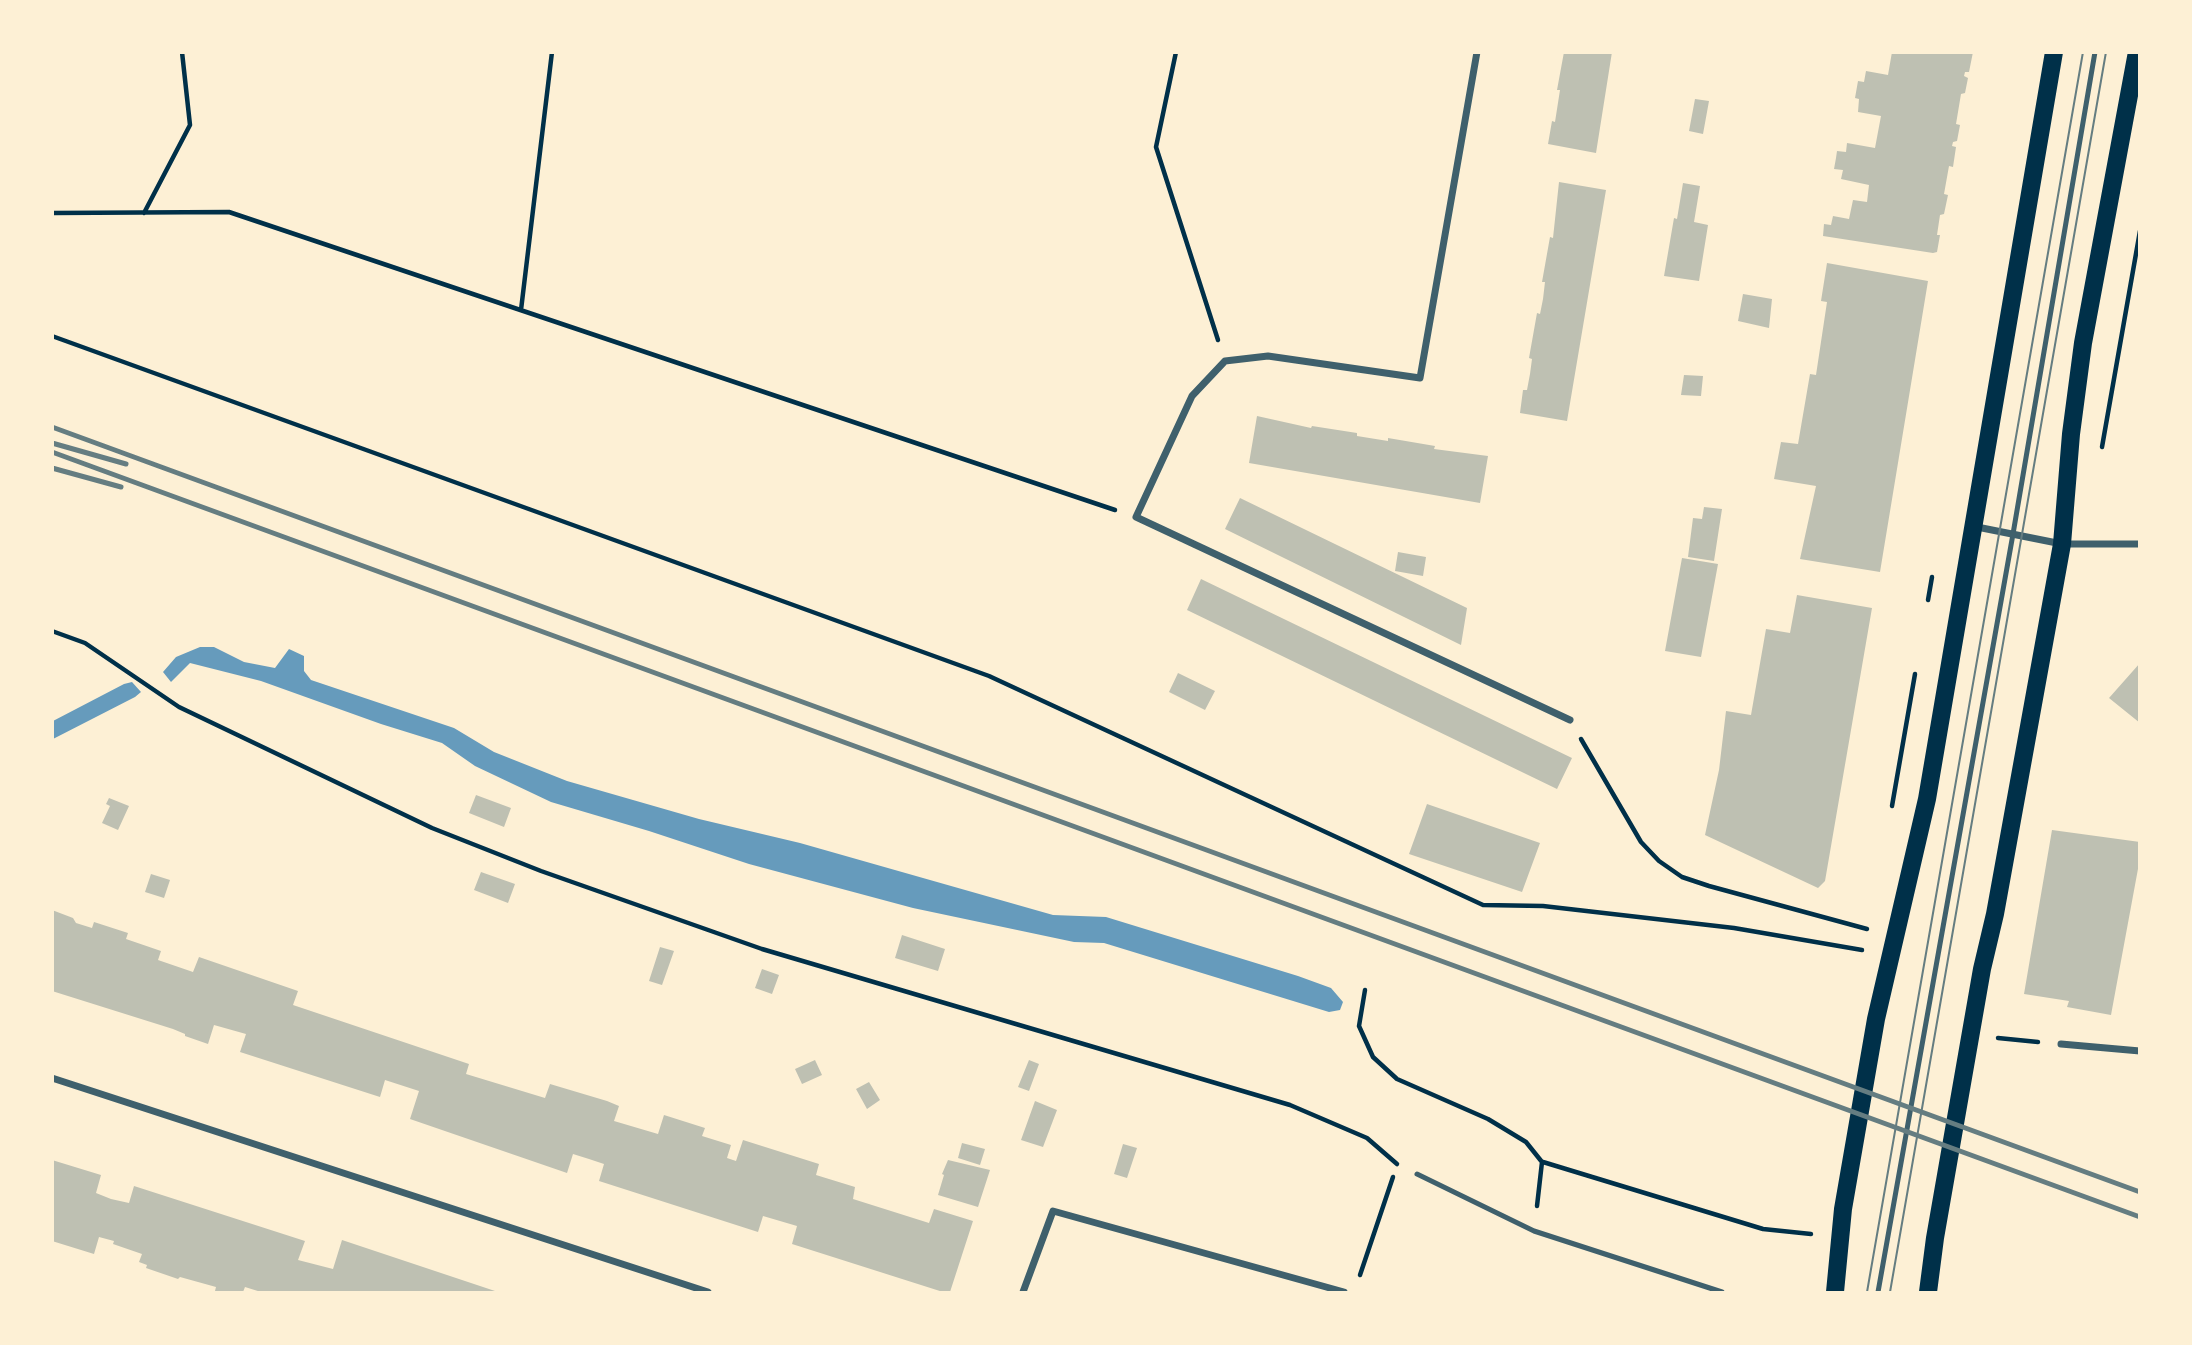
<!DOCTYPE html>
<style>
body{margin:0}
#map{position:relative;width:2192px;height:1345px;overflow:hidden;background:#fdf0d5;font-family:"Asap Condensed",sans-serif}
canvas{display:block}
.frame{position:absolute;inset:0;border:54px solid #fdf0d5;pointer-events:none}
</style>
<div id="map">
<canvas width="2192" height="1345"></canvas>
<div class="frame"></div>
</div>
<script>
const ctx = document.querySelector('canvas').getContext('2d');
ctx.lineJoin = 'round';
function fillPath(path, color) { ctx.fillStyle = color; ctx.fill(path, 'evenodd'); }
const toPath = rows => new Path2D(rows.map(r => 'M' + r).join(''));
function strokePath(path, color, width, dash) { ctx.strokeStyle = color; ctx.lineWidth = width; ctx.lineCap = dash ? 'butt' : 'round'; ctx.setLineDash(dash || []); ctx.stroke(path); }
const water = toPath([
 [200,647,214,647,244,662,275,668,289,649,304,656,304,671,311,680,454,728,494,752,567,781,699,819,800,843,1053,915,1106,917,1298,976,1331,988,1343,1002,1340,1010,1329,1012,1104,943,1074,942,913,908,749,864,649,831,551,802,475,766,442,743,381,724,261,681,190,663,171,682,163,672,176,657],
 [132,682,141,692,135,697,53,739,53,721,124,684]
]);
const building = toPath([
 [1564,52,1612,52,1596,153,1548,144,1552,121,1555,122,1560,90,1557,90],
 [1892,52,1973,52,1969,72,1965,72,1964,76,1968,78,1965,93,1961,94,1956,124,1960,125,1957,141,1953,142,1952,146,1956,147,1953,167,1949,166,1944,194,1948,195,1944,214,1940,215,1937,235,1940,235,1937,252,1933,253,1823,236,1824,224,1831,225,1833,216,1849,219,1853,200,1867,202,1869,185,1841,179,1843,170,1834,169,1836,158,1837,151,1846,152,1847,143,1875,148,1881,116,1858,112,1859,99,1855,98,1858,81,1864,82,1866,71,1888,75],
 [1695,99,1709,101,1703,134,1689,131],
 [1559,182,1606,190,1567,421,1520,413,1523,390,1527,390,1530,374,1532,359,1529,358,1537,313,1540,314,1543,299,1545,282,1542,282,1550,237,1553,238],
 [1683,183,1700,186,1694,222,1708,225,1699,281,1664,276,1674,218,1677,219],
 [1827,263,1928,281,1880,572,1800,559,1816,486,1774,479,1781,442,1798,444,1810,374,1816,375,1827,302,1821,301],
 [1743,294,1772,299,1769,328,1738,321],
 [1684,375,1703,376,1701,396,1681,395],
 [1257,416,1311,428,1312,426,1357,433,1357,436,1388,441,1388,438,1435,446,1434,449,1488,456,1480,503,1249,463],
 [1240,498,1467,608,1461,645,1225,529],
 [1704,507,1722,509,1714,561,1688,557,1693,518,1702,519],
 [1398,552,1426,557,1423,576,1395,571],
 [1682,558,1718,564,1701,657,1665,651],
 [1201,579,1572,758,1557,789,1187,610],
 [1797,595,1872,608,1825,881,1818,888,1705,835,1719,770,1726,711,1751,715,1766,629,1790,633],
 [2140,663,2140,723,2109,698],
 [1178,673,1215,691,1205,710,1169,692],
 [476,795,511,808,504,827,469,813],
 [109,798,129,806,118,830,102,823,110,806,106,804],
 [1427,804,1540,843,1522,892,1409,854],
 [2052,830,2140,842,2140,858,2111,1015,2067,1007,2069,1001,2024,994],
 [481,872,515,884,508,903,474,890],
 [151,874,170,880,164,898,145,892],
 [52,910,73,918,76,923,92,928,94,922,128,933,126,939,161,951,158,960,193,972,199,957,298,991,293,1005,469,1064,466,1074,545,1098,550,1084,607,1101,619,1106,614,1121,658,1134,664,1115,705,1128,702,1136,731,1145,727,1158,736,1161,743,1140,819,1164,816,1175,855,1187,853,1199,929,1223,934,1209,973,1221,950,1292,943,1292,792,1244,797,1226,763,1216,758,1232,599,1181,604,1164,589,1159,573,1154,567,1173,410,1119,419,1091,385,1080,380,1097,240,1052,246,1034,214,1025,208,1044,185,1036,185,1034,173,1029,52,991],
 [902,935,945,949,938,971,895,958],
 [660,947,674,951,662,985,649,981],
 [762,969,779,975,772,994,755,988],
 [815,1060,822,1075,802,1084,795,1069],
 [1029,1060,1039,1064,1029,1091,1018,1087],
 [869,1082,880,1100,867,1109,856,1089],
 [1035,1101,1057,1110,1043,1147,1021,1140],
 [962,1143,985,1149,980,1165,958,1158],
 [1123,1144,1137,1148,1127,1178,1114,1174],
 [52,1160,101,1175,96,1193,111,1199,129,1203,134,1186,305,1241,298,1260,333,1269,342,1240,498,1292,261,1292,245,1287,243,1292,219,1292,215,1291,216,1287,180,1277,178,1279,146,1268,147,1265,139,1262,142,1254,113,1244,114,1241,99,1237,94,1254,52,1241],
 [948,1160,990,1170,978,1207,938,1195,944,1175,942,1174]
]);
const path = toPath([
 [1176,52,1156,147,1218,340],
 [52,213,229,212,1115,510],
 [144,213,190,125,182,52],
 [521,310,552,52],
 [52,336,989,676,1483,905,1543,906,1734,928,1862,950],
 [2102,447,2140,231],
 [1928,600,1932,577],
 [52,631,85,643,179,707,432,828,541,871,762,949,1290,1105,1367,1138,1397,1164],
 [1581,739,1641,842,1659,861,1682,877,1709,886,1867,929],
 [1892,806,1915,674],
 [1365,990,1359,1026,1373,1057,1397,1079,1488,1119,1526,1142,1542,1162,1537,1206],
 [1998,1038,2038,1042],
 [1543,1162,1763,1229,1811,1234],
 [1360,1275,1393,1177]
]);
const service = toPath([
 [1417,1174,1534,1231,1722,1292],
 [1878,1292,2013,534,2095,52]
]);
const minor = toPath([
 [1477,52,1420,378,1268,356,1225,361,1192,396,1136,517,1570,720],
 [1972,526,2062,544,2140,544],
 [2061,1044,2140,1051],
 [52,1078,708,1292],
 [1023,1292,1053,1211,1344,1292]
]);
const primary = toPath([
 [1835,1292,1843,1209,1876,1019,1927,799,2054,52],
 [1928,1292,1935,1238,1982,969,1995,914,2062,544,2071,434,2083,343,2137,52]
]);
const tram = toPath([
 [1867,1292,2083,52],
 [1890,1292,2106,52]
]);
const rail = toPath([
 [52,427,2140,1192],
 [52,443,126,464],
 [52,452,2140,1217],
 [52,468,121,487]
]);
fillPath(water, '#669bbc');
fillPath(building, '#bec0b2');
strokePath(path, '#003049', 4.5);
strokePath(service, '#3f606c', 5);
strokePath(minor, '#3f606c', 7);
strokePath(primary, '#003049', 18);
strokePath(tram, '#657d81', 2);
strokePath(rail, '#657d81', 5);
</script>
